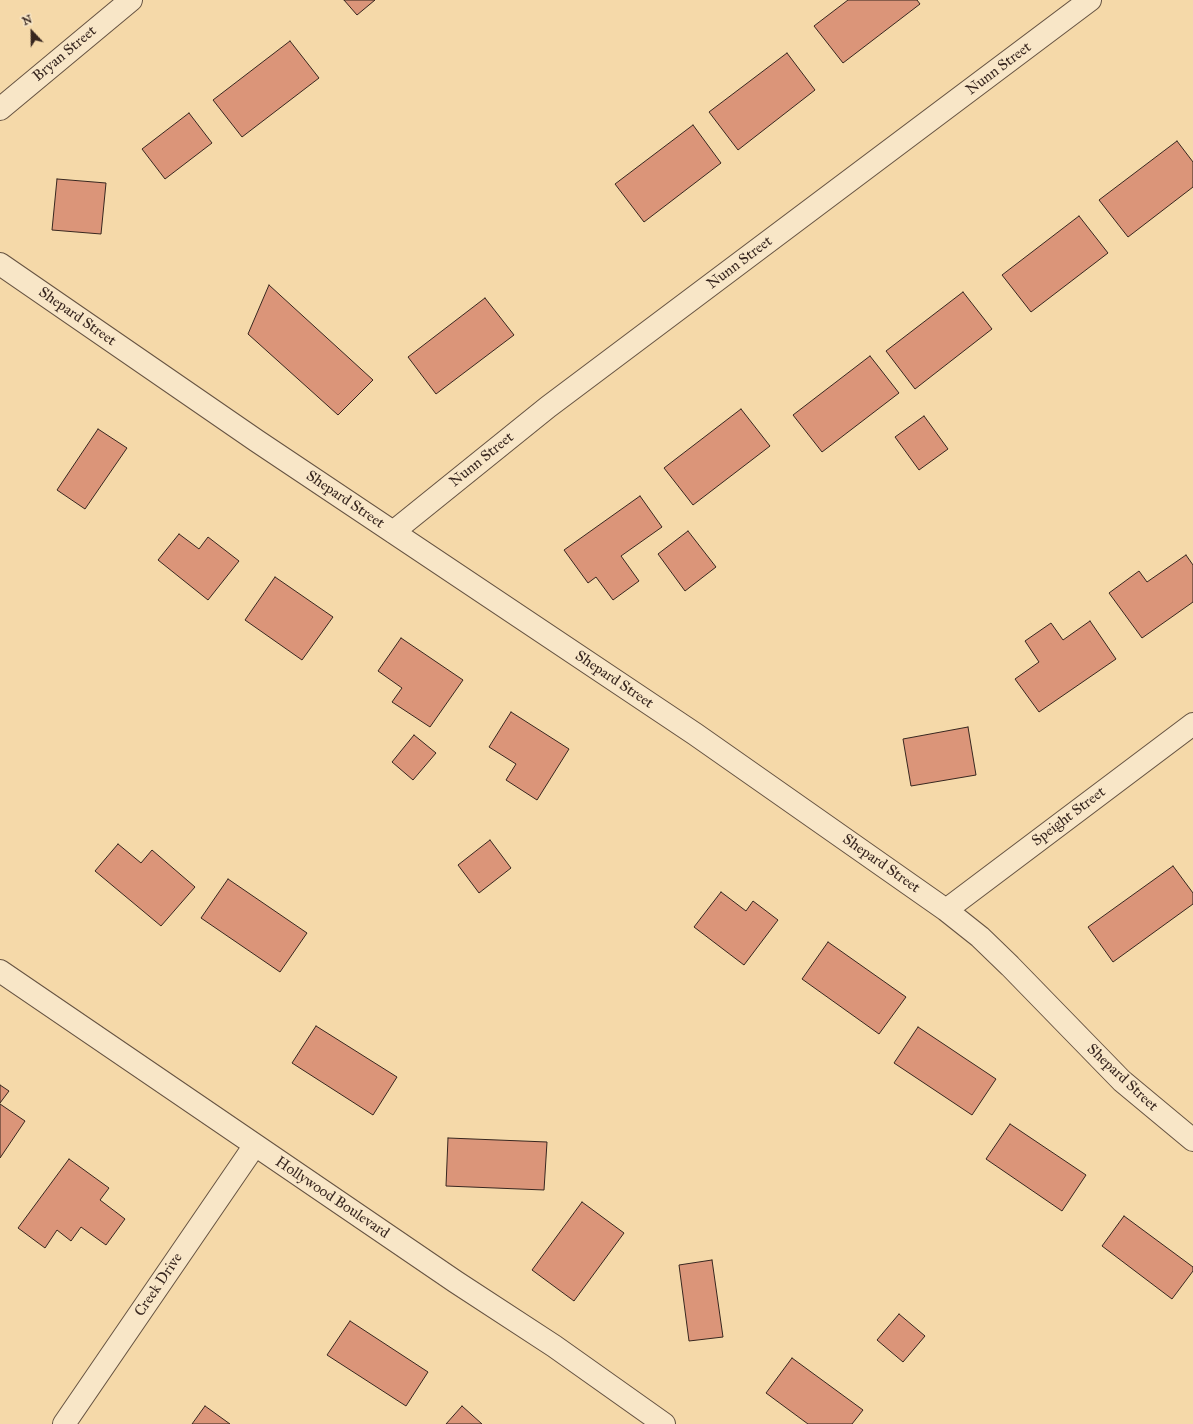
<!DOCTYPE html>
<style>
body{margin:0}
#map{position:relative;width:1193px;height:1424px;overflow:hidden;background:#f5d9a9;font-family:"IM FELL Great Primer",serif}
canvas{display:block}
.north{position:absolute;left:12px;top:12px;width:40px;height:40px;-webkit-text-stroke:3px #f8e6c7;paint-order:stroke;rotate:338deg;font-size:11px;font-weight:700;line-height:16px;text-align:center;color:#37261f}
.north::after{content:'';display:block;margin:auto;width:14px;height:18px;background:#37261f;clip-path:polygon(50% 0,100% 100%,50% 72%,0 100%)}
</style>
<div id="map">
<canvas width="1193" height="1424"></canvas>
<div class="north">N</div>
</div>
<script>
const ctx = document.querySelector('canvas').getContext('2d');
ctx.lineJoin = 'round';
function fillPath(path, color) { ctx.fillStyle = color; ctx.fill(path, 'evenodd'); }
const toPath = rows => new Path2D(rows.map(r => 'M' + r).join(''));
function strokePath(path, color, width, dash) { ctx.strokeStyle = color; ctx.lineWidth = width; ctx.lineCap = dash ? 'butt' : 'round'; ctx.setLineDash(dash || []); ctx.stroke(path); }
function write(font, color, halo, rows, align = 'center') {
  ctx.font = font + ' "IM FELL Great Primer",serif'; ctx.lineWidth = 3; ctx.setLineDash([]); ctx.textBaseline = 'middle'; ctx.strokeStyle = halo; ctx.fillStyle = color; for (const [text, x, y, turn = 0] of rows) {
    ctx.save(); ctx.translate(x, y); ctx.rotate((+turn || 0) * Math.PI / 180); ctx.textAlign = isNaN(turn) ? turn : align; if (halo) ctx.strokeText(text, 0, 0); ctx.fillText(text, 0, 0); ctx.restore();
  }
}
const building = toPath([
 [344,0,375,0,357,15,344,0],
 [848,0,917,0,920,4,843,63,814,26,848,0],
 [290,41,319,78,242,137,213,100,290,41],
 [787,53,815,90,738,150,709,112,787,53],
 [189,113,212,143,165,179,142,149,189,113],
 [693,125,721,163,644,222,615,184,693,125],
 [1177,141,1193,162,1193,187,1128,237,1099,200,1177,141],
 [57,179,106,183,101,234,52,230,57,179],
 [1079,216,1108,253,1031,312,1002,275,1079,216],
 [269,285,373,380,338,415,248,334,269,285],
 [963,292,992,329,915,389,886,351,963,292],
 [485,298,514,335,436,394,408,357,485,298],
 [870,356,899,393,822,452,793,415,870,356],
 [741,409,770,446,693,505,664,468,741,409],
 [924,416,948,449,919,470,895,437,924,416],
 [98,429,127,448,85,509,57,490,98,429],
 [640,496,662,527,621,556,639,581,613,600,596,577,588,583,564,550,640,496],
 [688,531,716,567,685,591,658,554,688,531],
 [179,534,199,549,208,537,239,561,208,600,158,560,179,534],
 [1186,555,1193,565,1193,602,1142,638,1109,593,1139,571,1147,582,1186,555],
 [275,577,333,617,302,660,245,620,275,577],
 [1090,621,1116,659,1039,712,1015,679,1039,662,1025,641,1051,623,1063,640,1090,621],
 [401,638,463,680,430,727,392,702,402,688,378,671,401,638],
 [511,712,569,749,537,800,506,780,516,764,489,747,511,712],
 [968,727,976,775,911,786,903,739,968,727],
 [414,735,436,753,413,780,392,762,414,735],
 [490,840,511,868,479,893,458,865,490,840],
 [118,844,141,863,152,850,195,887,161,926,95,871,118,844],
 [1173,866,1193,893,1193,904,1113,962,1088,927,1173,866],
 [228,879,307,933,280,972,201,918,228,879],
 [721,892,746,911,753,901,778,920,744,965,694,927,721,892],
 [828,942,906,997,879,1034,802,979,828,942],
 [316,1026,397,1077,373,1115,292,1063,316,1026],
 [918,1027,996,1079,972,1115,894,1063,918,1027],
 [0,1085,9,1091,0,1103,0,1085],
 [0,1104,25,1121,0,1158,0,1104],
 [1010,1124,1086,1175,1062,1211,986,1159,1010,1124],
 [448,1138,547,1142,544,1190,446,1186,448,1138],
 [69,1159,109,1188,100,1200,125,1219,106,1245,81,1227,71,1241,57,1230,45,1248,18,1228,69,1159],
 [582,1202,624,1233,574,1301,532,1270,582,1202],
 [1124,1216,1193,1267,1193,1271,1172,1299,1102,1246,1124,1216],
 [712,1260,723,1337,689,1341,679,1265,712,1260],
 [899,1314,925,1336,903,1362,877,1340,899,1314],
 [350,1321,428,1372,406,1406,327,1355,350,1321],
 [792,1358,863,1410,852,1424,808,1424,766,1393,792,1358],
 [205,1406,230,1424,192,1424,205,1406],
 [462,1406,482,1424,446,1424,462,1406]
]);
const minor = toPath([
 [0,109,131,0],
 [0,264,257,441,695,734,946,910,980,937,1010,966,1122,1081,1193,1140],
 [393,532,548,407,1090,0],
 [946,910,1193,724],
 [0,971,456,1282,554,1346,664,1424],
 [64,1424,255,1145]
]);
const streetNames = [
 ["Bryan Street",65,54,-40],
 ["Nunn Street",999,69,-37],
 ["Nunn Street",740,263,-37],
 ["Shepard Street",77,317,35],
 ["Nunn Street",482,460,-39],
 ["Shepard Street",345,500,34],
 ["Shepard Street",614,680,34],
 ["Speight Street",1069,817,-37],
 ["Shepard Street",881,864,35],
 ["Shepard Street",1122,1078,43],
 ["Hollywood Boulevard",332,1198,34],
 ["Creek Drive",159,1285,-56]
];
fillPath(building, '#db9579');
strokePath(building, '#37261f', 1);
strokePath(minor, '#665342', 24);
strokePath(minor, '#f8e6c7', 22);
write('15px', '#37261f', '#f8e6c7', streetNames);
</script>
